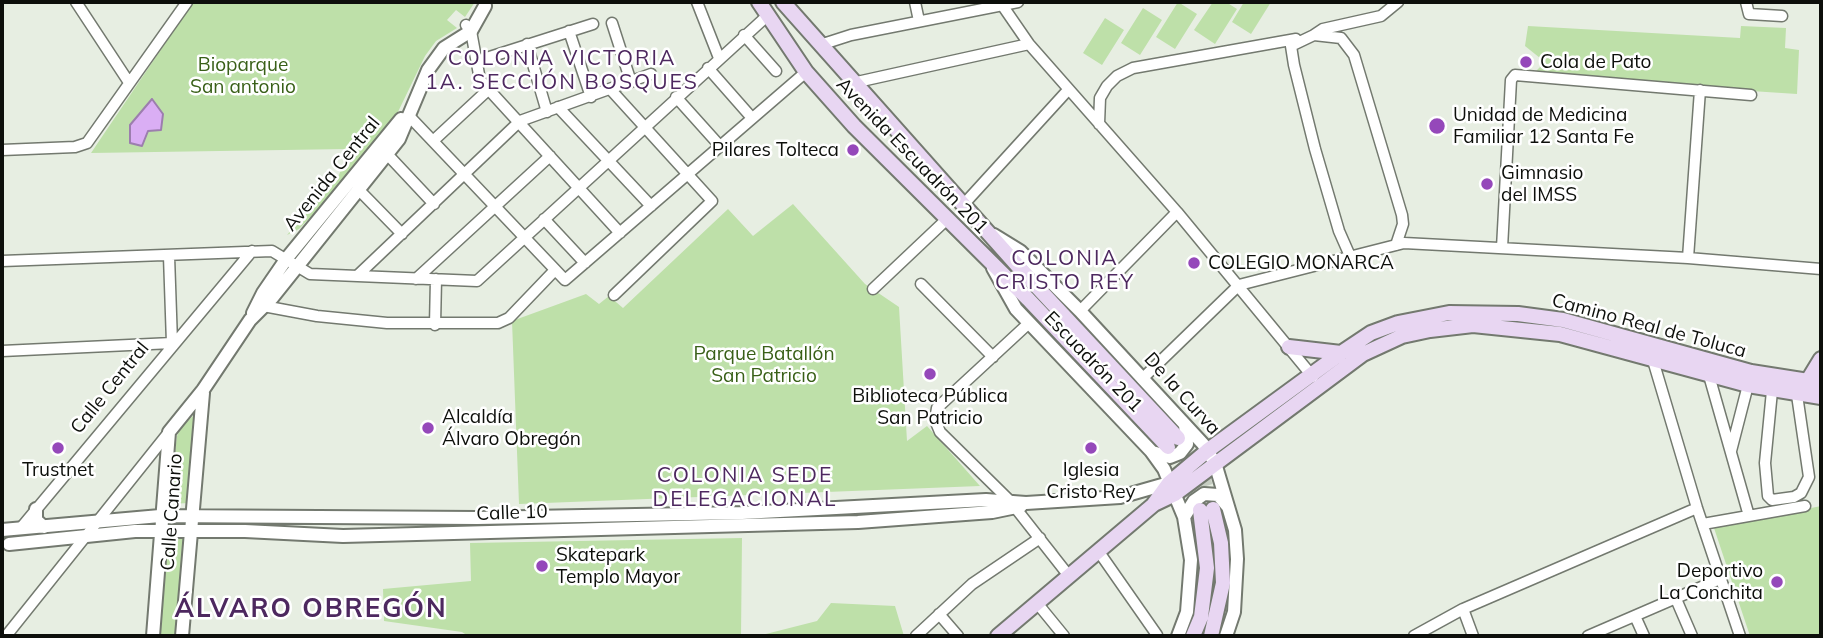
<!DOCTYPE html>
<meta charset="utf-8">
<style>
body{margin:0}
#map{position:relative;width:1823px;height:638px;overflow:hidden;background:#e7eee2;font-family:Mulish,sans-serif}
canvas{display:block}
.frame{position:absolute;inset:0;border:4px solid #0d0f0b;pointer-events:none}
</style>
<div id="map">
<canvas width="1823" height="638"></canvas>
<div class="frame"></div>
</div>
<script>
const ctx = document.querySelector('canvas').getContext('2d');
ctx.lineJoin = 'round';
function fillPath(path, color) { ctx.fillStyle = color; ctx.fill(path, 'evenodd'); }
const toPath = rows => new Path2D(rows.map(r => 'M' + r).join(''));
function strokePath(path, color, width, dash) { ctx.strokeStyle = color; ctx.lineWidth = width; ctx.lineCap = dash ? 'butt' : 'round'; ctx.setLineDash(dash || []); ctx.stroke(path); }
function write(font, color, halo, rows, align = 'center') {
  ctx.font = font + ' Mulish,sans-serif'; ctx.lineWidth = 5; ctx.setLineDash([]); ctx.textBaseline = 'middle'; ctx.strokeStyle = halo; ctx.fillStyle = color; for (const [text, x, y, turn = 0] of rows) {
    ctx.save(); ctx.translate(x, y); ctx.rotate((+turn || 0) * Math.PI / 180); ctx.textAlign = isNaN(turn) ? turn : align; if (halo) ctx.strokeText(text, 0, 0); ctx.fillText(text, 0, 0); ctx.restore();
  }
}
const green = toPath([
 [193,2,475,2,465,17,456,10,447,20,457,28,436,41,425,56,396,116,330,197,299,229,287,235,339,175,348,149,91,153],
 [1178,2,1197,14,1175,49,1156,37],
 [1213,2,1226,2,1237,9,1215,44,1194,30],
 [1244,2,1271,2,1251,34,1232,22],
 [1143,8,1162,20,1140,55,1121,43],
 [1105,18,1124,30,1102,65,1083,53],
 [1528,26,1740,38,1741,26,1786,28,1785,48,1799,50,1797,94,1537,77,1536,71,1545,62,1525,46],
 [793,204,865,284,899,307,907,441,927,426,980,486,519,504,512,321,586,294,599,304,609,296,623,308,728,209,753,236],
 [194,415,190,503,168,504,177,436,181,427],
 [1821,506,1821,636,1750,636,1714,528],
 [188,538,180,636,159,636,166,539],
 [742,538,741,636,468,636,462,632,384,621,383,589,471,581,470,543],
 [831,603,895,606,904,636,758,636,817,621]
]);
const water = toPath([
 [152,99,163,114,161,130,148,131,142,146,130,143,130,125,152,99]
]);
const secondaryTunnel = toPath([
 [1178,438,1202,474,1213,509],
 [1168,447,1194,489,1200,510]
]);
const minor = toPath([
 [76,2,128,81],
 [697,2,719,58],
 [915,2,919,21],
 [1000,2,1029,44,1177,212,1313,377],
 [1746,2,1749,14,1782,16],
 [612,23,631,82],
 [466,25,471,31,480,80,620,233],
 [569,31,591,97],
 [744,35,776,71],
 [1314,35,1323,29,1381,16,1398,2],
 [527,44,547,112],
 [823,44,851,35,1018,2],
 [477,61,593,24],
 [708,68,752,118],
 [857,82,1029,44],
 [611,90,712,201,614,295],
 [676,97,720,146],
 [558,107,651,206],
 [409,116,565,280,806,72],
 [1099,124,1100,98,1107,86,1117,76,1133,68,1296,39],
 [433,141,489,89],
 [2,150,75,147,87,143,187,2],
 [387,154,434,204],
 [358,189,402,234],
 [964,204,1068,90],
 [544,219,585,263],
 [1502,248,1511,80,1515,75,1751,95],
 [169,256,172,343],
 [1350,256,1339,231,1315,149,1294,65,1291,46,1314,35,1341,38,1354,55,1402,215,1403,224,1396,245],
 [1688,258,1700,90],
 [2,261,272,251,310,274,477,281,767,16],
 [357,276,520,121,651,74],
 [416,279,550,156],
 [921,284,993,357],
 [873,289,946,220],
 [258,305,317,316,387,323,498,323,509,318,555,270],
 [1080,311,1177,212],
 [1029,323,937,408,935,420,940,432,1010,501,1069,576],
 [435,325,436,279],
 [2,351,172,343],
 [1652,357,1697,508,1740,636],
 [1708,372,1749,516],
 [1142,379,1239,285,1404,243,1688,258,1821,269],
 [1772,391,1765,463,1768,496,1772,500,1794,497,1801,493,1809,477,1797,395],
 [1731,451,1748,385],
 [1703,524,1805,506],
 [20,529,252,251],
 [1099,552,1157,635],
 [1676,599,1692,636],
 [1037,603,1064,636],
 [1463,609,1473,636],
 [939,614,958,636],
 [1635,616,1644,636],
 [6,636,169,432],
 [916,636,972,584,1040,538],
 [1414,636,1463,609,1697,508],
 [1588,636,1720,579]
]);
const tertiary = toPath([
 [994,235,1020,251,1080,311,1203,444,1215,463,1235,530,1237,559,1234,612,1226,636],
 [993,268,1016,309,1151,451,1164,469,1184,517,1191,560,1187,612,1178,636],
 [253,313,263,293,287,258,401,119],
 [1152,452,1170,457,1180,453,1187,444,1185,425],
 [36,509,36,520,44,527],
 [1184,517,1194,501,1204,494,1218,495,1228,507],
 [2,530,160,516,477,518,742,513,986,500,1026,503,1120,497,1169,483],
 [9,544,135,531,245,531,343,536,858,522,992,512,1021,506],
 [153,636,169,432,203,390,250,320,272,298,399,139,428,70,444,48,471,31,485,6],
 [182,636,203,393]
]);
const secondary = toPath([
 [759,2,806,72,854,126,1028,299,1168,447],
 [783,2,1025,274,1178,438],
 [1289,347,1341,353],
 [1807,382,1821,359],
 [1154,504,1175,494,1363,354,1402,336,1430,330,1473,325,1560,334,1748,385,1821,397],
 [998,636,1153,505,1169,483,1207,451,1341,353,1371,333,1398,323,1449,313,1518,314,1563,320,1751,372,1821,383],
 [1193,636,1201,617,1207,568,1200,510],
 [1211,636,1223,583,1221,543,1213,509]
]);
const markers = [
 [1526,62,7,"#9548ba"],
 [1437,126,9,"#9548ba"],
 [853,150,7,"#9548ba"],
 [1487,184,7,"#9548ba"],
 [1194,263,7,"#9548ba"],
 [930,374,7,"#9548ba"],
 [428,428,7,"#9548ba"],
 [58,448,7,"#9548ba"],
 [1091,448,7,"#9548ba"],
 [542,566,7,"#9548ba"],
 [1777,582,7,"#9548ba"]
];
const poiNames = [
 ["Cola de Pato",1540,62],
 ["Unidad de Medicina",1453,115],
 ["Familiar 12 Santa Fe",1453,137],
 ["Pilares Tolteca",839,150,"right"],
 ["Gimnasio",1501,173],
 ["del IMSS",1501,195],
 ["COLEGIO MONARCA",1208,263],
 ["Biblioteca Pública",930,396,"center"],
 ["San Patricio",930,418,"center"],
 ["Alcaldía",442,417],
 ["Álvaro Obregón",442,439],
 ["Trustnet",58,470,"center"],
 ["Iglesia",1091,470,"center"],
 ["Cristo Rey",1091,492,"center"],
 ["Skatepark",556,555],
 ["Templo Mayor",556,577],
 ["Deportivo",1763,571,"right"],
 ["La Conchita",1763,593,"right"]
];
const parkNames = [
 ["Bioparque",243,65],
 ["San antonio",243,87],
 ["Parque Batallón",764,354],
 ["San Patricio",764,376]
];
const streetNames = [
 ["Avenida Escuadrón 201",912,156,46],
 ["Avenida Central",332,174,-51],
 ["Camino Real de Toluca",1649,326,15],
 ["Escuadrón 201",1093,362,46],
 ["Calle Central",110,388,-51],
 ["De la Curva",1182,394,48],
 ["Calle Canario",172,512,-86],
 ["Calle 10",512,513,-2]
];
const neighbourhoodNames = [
 ["COLONIA VICTORIA",562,59],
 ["1A. SECCIÓN BOSQUES",562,83],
 ["COLONIA",1065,259],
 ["CRISTO REY",1065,283],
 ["COLONIA SEDE",745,476],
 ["DELEGACIONAL",745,500]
];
const districtNames = [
 ["ÁLVARO OBREGÓN",311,609]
];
fillPath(green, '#bee0a9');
fillPath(water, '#daaef4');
strokePath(water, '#9c7eae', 2);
strokePath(secondaryTunnel, '#c6cdc2', 14, [14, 7]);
strokePath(minor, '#73796f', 13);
strokePath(tertiary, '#73796f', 16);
strokePath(secondary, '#73796f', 18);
strokePath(minor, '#fff', 10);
strokePath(tertiary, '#fff', 12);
strokePath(secondary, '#e8d6f2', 14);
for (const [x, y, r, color] of markers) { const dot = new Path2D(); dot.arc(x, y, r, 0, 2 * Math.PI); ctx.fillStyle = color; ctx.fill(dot); strokePath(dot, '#fff', 2.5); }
write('19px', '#0d0f0b', '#fff', poiNames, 'left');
write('19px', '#396018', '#fff', parkNames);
write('19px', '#0d0f0b', '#fff', streetNames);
ctx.letterSpacing = '2px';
write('21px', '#4d285f', '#fff', neighbourhoodNames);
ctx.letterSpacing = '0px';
ctx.letterSpacing = '2px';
write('bold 26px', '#4d285f', '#fff', districtNames);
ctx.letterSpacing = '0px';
</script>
